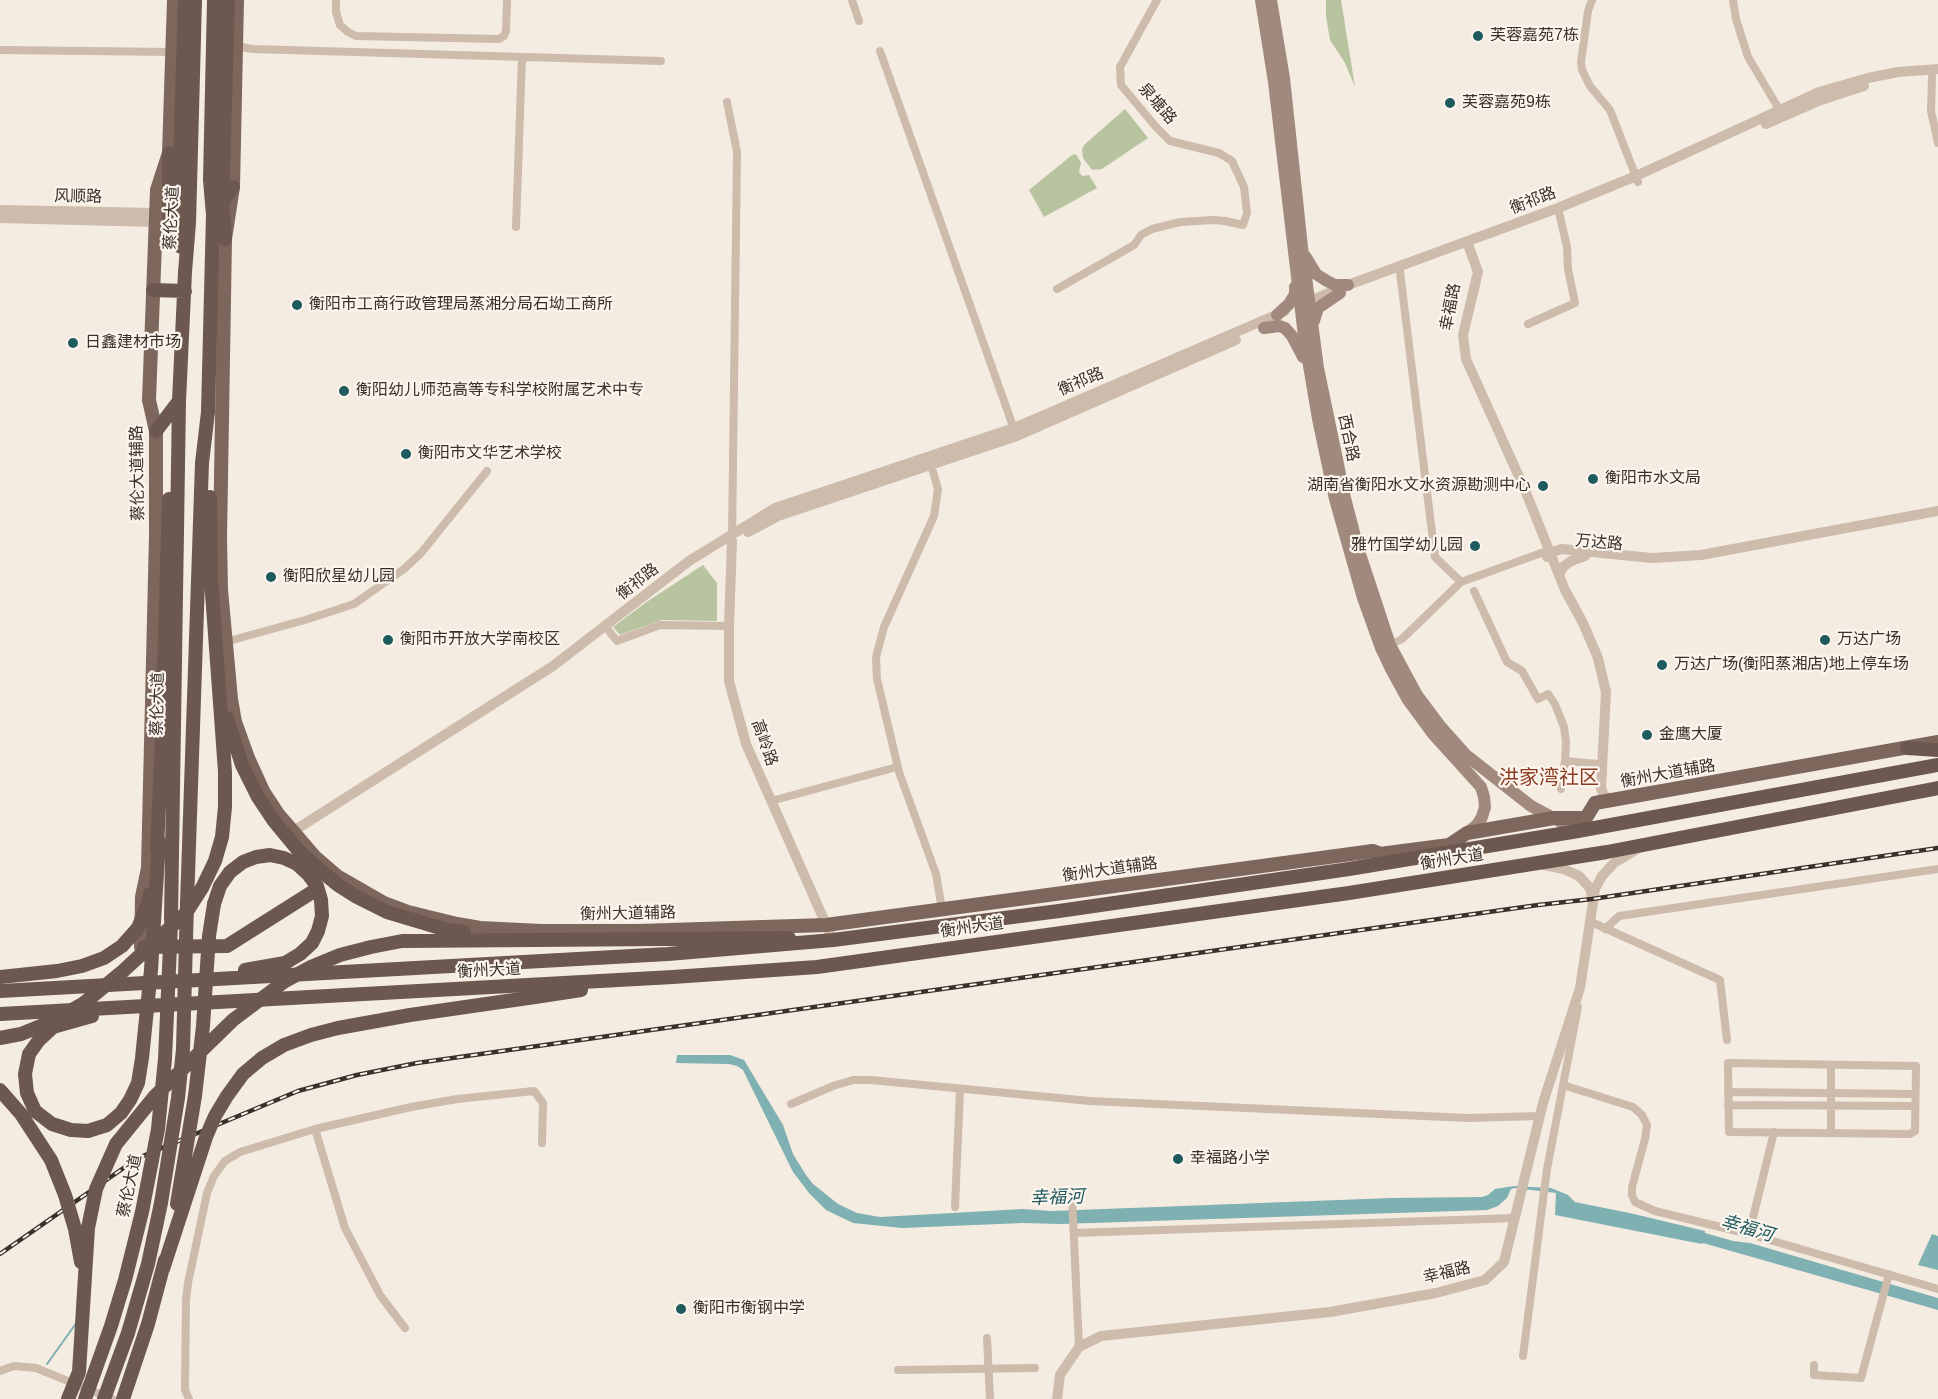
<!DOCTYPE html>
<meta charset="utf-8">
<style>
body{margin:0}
canvas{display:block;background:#f4ebe1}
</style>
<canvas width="1938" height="1399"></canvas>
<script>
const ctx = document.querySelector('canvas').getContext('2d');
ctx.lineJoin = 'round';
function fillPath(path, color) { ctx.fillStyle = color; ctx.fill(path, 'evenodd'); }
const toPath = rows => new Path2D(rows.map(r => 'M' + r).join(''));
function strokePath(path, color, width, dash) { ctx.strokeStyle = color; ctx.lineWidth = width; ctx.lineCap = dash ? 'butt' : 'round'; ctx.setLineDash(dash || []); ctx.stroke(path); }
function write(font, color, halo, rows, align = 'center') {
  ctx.font = font + ' Arial,"Noto Sans SC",sans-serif'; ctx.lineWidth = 4.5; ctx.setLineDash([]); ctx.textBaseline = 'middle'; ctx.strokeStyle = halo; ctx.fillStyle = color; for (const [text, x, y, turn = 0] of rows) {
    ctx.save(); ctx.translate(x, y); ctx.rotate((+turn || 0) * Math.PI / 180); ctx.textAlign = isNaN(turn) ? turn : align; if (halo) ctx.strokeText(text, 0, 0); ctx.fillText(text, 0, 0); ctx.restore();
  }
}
const green = toPath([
 [1326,0,1341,0,1355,87,1345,63,1330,40,1326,16],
 [1125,109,1148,138,1102,169,1092,170,1083,158,1082,150,1084,145],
 [1076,154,1081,163,1079,172,1082,176,1089,175,1097,188,1044,217,1029,190,1072,155],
 [703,565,717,583,717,621,662,620,620,635,613,627,648,601]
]);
const water = toPath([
 [677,1055,730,1055,744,1060,783,1125,793,1154,806,1175,813,1184,838,1204,857,1213,880,1217,1023,1209,1052,1211,1391,1198,1482,1197,1488,1195,1495,1189,1514,1186,1551,1188,1568,1195,1575,1202,1580,1203,1634,1214,1705,1231,1705,1233,1733,1241,1750,1243,1938,1298,1938,1310,1703,1243,1702,1244,1555,1215,1556,1193,1515,1188,1511,1189,1507,1198,1498,1206,1487,1210,1061,1224,1023,1223,902,1228,853,1223,826,1210,809,1193,793,1172,743,1070,737,1066,729,1064,676,1063],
 [1932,1234,1938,1236,1938,1270,1918,1265]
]);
const stream = toPath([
 [47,1364,77,1322]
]);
const minor = toPath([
 [336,0,336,12,340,25,348,32,356,36,499,39,504,36,506,31,507,0],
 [852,0,859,21],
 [1592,0,1588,11,1581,62,1582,70,1590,86,1610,110,1638,182],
 [1733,0,1736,19,1748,57,1779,109],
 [237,46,252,49,661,61],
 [0,50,173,52],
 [880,51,1015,432],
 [1932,77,1931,111,1938,143],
 [727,102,737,152,732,539],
 [516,227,522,57],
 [1400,272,1435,557,1461,582],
 [1057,289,1134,245,1141,235,1152,229,1180,222,1213,220,1225,221,1243,225,1247,213,1244,187,1232,161,1219,153,1170,141,1156,127,1121,85,1120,67,1157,0],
 [1528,324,1575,303,1568,269,1567,247,1558,208],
 [931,465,938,489,934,516,884,627,876,657,877,679,899,772,936,874,942,909],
 [1474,591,1507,662,1522,671,1538,699,1548,694,1555,704,1564,727,1566,742,1565,761,1598,764],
 [605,626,617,641,660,625,729,626],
 [225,642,305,620,354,604,404,569,421,553,487,471],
 [1390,645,1402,639,1461,582,1544,552],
 [1561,789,1565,761],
 [771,801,897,767],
 [1589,921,1720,980,1727,1040],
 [1605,929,1619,916,1938,869],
 [1728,1063,1916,1066,1915,1131,1910,1134,1729,1132,1728,1063],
 [1831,1065,1831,1133],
 [1563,1085,1633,1107,1642,1115,1647,1125,1645,1139,1632,1187,1632,1195,1635,1202,1655,1211,1749,1234,1938,1289],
 [1728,1092,1915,1094],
 [791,1104,833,1086,853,1080,871,1080,1090,1101,1468,1118,1540,1116],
 [1728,1105,1915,1106],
 [315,1129,345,1228,380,1295,405,1328],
 [1072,1197,1079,1347],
 [955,1207,960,1089],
 [1074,1233,1515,1218],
 [1749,1234,1774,1132],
 [987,1338,990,1399],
 [1523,1356,1547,1169,1578,1007],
 [1814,1365,1814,1375,1861,1378,1889,1274],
 [898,1370,1035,1368],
 [0,1371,14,1366,36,1368,112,1399],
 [189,1399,185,1390,186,1300,188,1283,207,1193,214,1176,225,1161,240,1152,315,1129,411,1107,457,1099,534,1091,543,1103,542,1143]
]);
const tertiary = toPath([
 [1766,124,1821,100,1864,86],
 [0,210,156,213],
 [0,218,156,222],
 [1465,242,1469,247,1478,272,1463,335,1466,359,1525,490,1565,590,1583,623,1598,658,1606,692,1601,788,1604,796,1613,800],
 [1302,304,1348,285,1558,208,1636,176,1819,92,1868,78,1898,72,1938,69],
 [748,532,778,516,1017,436,1236,340],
 [732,541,729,626,729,681,746,744,833,940],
 [1547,557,1549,553,1562,549,1652,558,1701,555,1938,511],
 [1559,575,1563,567,1571,561,1585,556],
 [292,832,553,666,689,561,775,508,1014,428,1285,311],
 [1544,865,1564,869,1579,876,1590,888,1592,897],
 [1057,1399,1060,1375,1079,1347,1101,1336,1330,1312,1436,1293,1485,1280,1504,1262,1543,1103,1580,988,1595,889,1602,876,1614,863,1637,849]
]);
const secondary = toPath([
 [1261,0,1274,82,1304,336,1318,419,1335,499,1363,598,1381,648,1391,669,1408,700,1433,734,1481,787,1484,797,1485,807,1482,817,1477,825,1467,833],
 [1271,0,1284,78,1302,247,1318,368,1345,498,1358,548,1390,645,1417,695,1441,727,1466,755,1531,806,1578,831],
 [1305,256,1316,274,1327,281,1335,285,1348,285],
 [1277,315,1289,304,1295,294,1295,287],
 [1314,321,1318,308,1340,293],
 [1264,328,1279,326,1285,328,1292,336,1303,357]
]);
const primary = toPath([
 [237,0,233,187,225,239,220,538,221,590,231,699,235,722,248,758,263,791,278,814,315,857,337,876,384,903,408,912,457,924,480,928,541,931,639,931,826,925,1373,851,1380,854,1449,845,1467,833,1554,818,1586,818,1595,803,1938,742],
 [141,947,142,897,148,868,156,536,156,431,149,400,157,190,169,153,174,0]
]);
const trunk = toPath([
 [169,153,169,224],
 [213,215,222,203,228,0],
 [225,239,222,203,233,187],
 [181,247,178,223,185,0],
 [153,290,185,291],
 [156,431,179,401],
 [210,497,211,580,216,648],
 [162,740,169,499],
 [1907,748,1938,750],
 [187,904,202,463,208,412,213,215,210,180,214,0],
 [214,904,220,886,230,872,243,862,256,857,270,855,284,858,297,864,308,874,317,886,321,900,322,916,318,931,312,943,300,954,285,963,245,970],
 [171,919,179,401,185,272,189,223,195,0],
 [535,940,789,938],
 [144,947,227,946,314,891],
 [0,991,668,954,833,940,1059,911,1349,869,1578,831,1938,765],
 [535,997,581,990],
 [0,1014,673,977,817,967,1349,893,1607,852,1938,788],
 [35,1111,27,1093,25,1074,29,1054,39,1040,53,1027,92,1016]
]);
const rail = toPath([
 [0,1254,138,1158,298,1091,357,1075,417,1063,1538,905,1592,899,1938,848]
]);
const trunkBridge = toPath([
 [227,718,242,765,258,797,274,821,298,850,320,870,338,885,357,897,387,912,447,930,464,932],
 [157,849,162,740],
 [0,977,57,971,82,966,104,958,122,946,138,928,148,903,150,894],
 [0,1038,21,1034,53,1021,84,1003,122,972,186,913,202,888,215,861,222,837,225,807,225,772,216,648],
 [0,1090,21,1114,51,1160,65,1195,75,1229,81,1262],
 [35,1111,52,1124,71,1130,88,1131,107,1125,121,1113,130,1100,138,1083,142,1058,151,970,159,841],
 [177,1204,195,1096,203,1026,209,936,214,904],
 [163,1269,206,1137,215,1116,227,1096,243,1074,262,1058,284,1045,311,1035,338,1028,410,1015,535,997],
 [68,1399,79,1372,88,1228,96,1189,116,1144,155,1096,233,1020,285,981,311,967,340,955,371,947,402,941,535,940],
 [85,1399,111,1326,125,1280,142,1212,158,1129,165,1059,171,924],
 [104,1399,128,1333,148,1264,161,1203,178,1098,183,1049,187,904],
 [123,1399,148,1324,165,1260]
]);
const markers = [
 [1478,36,6,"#1f5a5e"],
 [1450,103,6,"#1f5a5e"],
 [297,305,6,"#1f5a5e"],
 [73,343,6,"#1f5a5e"],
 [344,391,6,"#1f5a5e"],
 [406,454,6,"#1f5a5e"],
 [1593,479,6,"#1f5a5e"],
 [1543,486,6,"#1f5a5e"],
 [1475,546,6,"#1f5a5e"],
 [271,577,6,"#1f5a5e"],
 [388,640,6,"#1f5a5e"],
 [1825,640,6,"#1f5a5e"],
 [1662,665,6,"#1f5a5e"],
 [1647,735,6,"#1f5a5e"],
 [1178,1159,6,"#1f5a5e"],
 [681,1309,6,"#1f5a5e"]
];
const poiNames = [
 ["芙蓉嘉苑7栋",1490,36],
 ["芙蓉嘉苑9栋",1462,103],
 ["衡阳市工商行政管理局蒸湘分局石坳工商所",309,305],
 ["日鑫建材市场",85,343],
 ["衡阳幼儿师范高等专科学校附属艺术中专",356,391],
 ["衡阳市文华艺术学校",418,454],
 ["衡阳市水文局",1605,479],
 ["湖南省衡阳水文水资源勘测中心",1531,486,"right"],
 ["雅竹国学幼儿园",1463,546,"right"],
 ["衡阳欣星幼儿园",283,577],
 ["衡阳市开放大学南校区",400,640],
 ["万达广场",1837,640],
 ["万达广场(衡阳蒸湘店)地上停车场",1674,665],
 ["金鹰大厦",1659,735],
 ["幸福路小学",1190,1159],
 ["衡阳市衡钢中学",693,1309]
];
const streetNames = [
 ["泉塘路",1157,104,49],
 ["风顺路",78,197,1],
 ["衡祁路",1533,201,-21],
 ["蔡伦大道",172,218,-87],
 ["幸福路",1451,307,-79],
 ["衡祁路",1081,382,-23],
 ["西合路",1348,438,78],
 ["蔡伦大道辅路",138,473,-91],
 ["万达路",1599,543,5],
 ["衡祁路",638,582,-38],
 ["蔡伦大道",158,704,-89],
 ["高岭路",764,743,70],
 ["衡州大道辅路",1668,774,-10],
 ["衡州大道",1452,860,-9],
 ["衡州大道辅路",1110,870,-8],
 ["衡州大道辅路",628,914,-1],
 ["衡州大道",972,928,-8],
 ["衡州大道",489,971,-3],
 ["蔡伦大道",130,1186,-78],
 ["幸福路",1447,1273,-13]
];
const waterNames = [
 ["幸福河",1057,1198,-2],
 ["幸福河",1747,1229,16]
];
const quarterNames = [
 ["洪家湾社区",1549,778]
];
fillPath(green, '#b8c4a0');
fillPath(water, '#7fb0b2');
strokePath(stream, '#7fb0b2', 2);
strokePath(minor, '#cdbbac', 8);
strokePath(tertiary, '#cdbbac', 10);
strokePath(secondary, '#a18a7d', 12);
strokePath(primary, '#7d675c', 14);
strokePath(trunk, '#6c584f', 14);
strokePath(rail, '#3b302b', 4.5);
strokePath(rail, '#fbf5ee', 2, [7]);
strokePath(trunkBridge, '#6c584f', 14);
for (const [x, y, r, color] of markers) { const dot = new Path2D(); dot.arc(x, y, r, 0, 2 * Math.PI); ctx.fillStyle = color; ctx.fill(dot); strokePath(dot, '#fbf5ee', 2); }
write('16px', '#3b302b', '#fbf5ee', poiNames, 'left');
write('16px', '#3b302b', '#fbf5ee', streetNames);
write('italic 18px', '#1f5a5e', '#fbf5ee', waterNames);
write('20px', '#8c3b22', '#fbf5ee', quarterNames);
</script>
